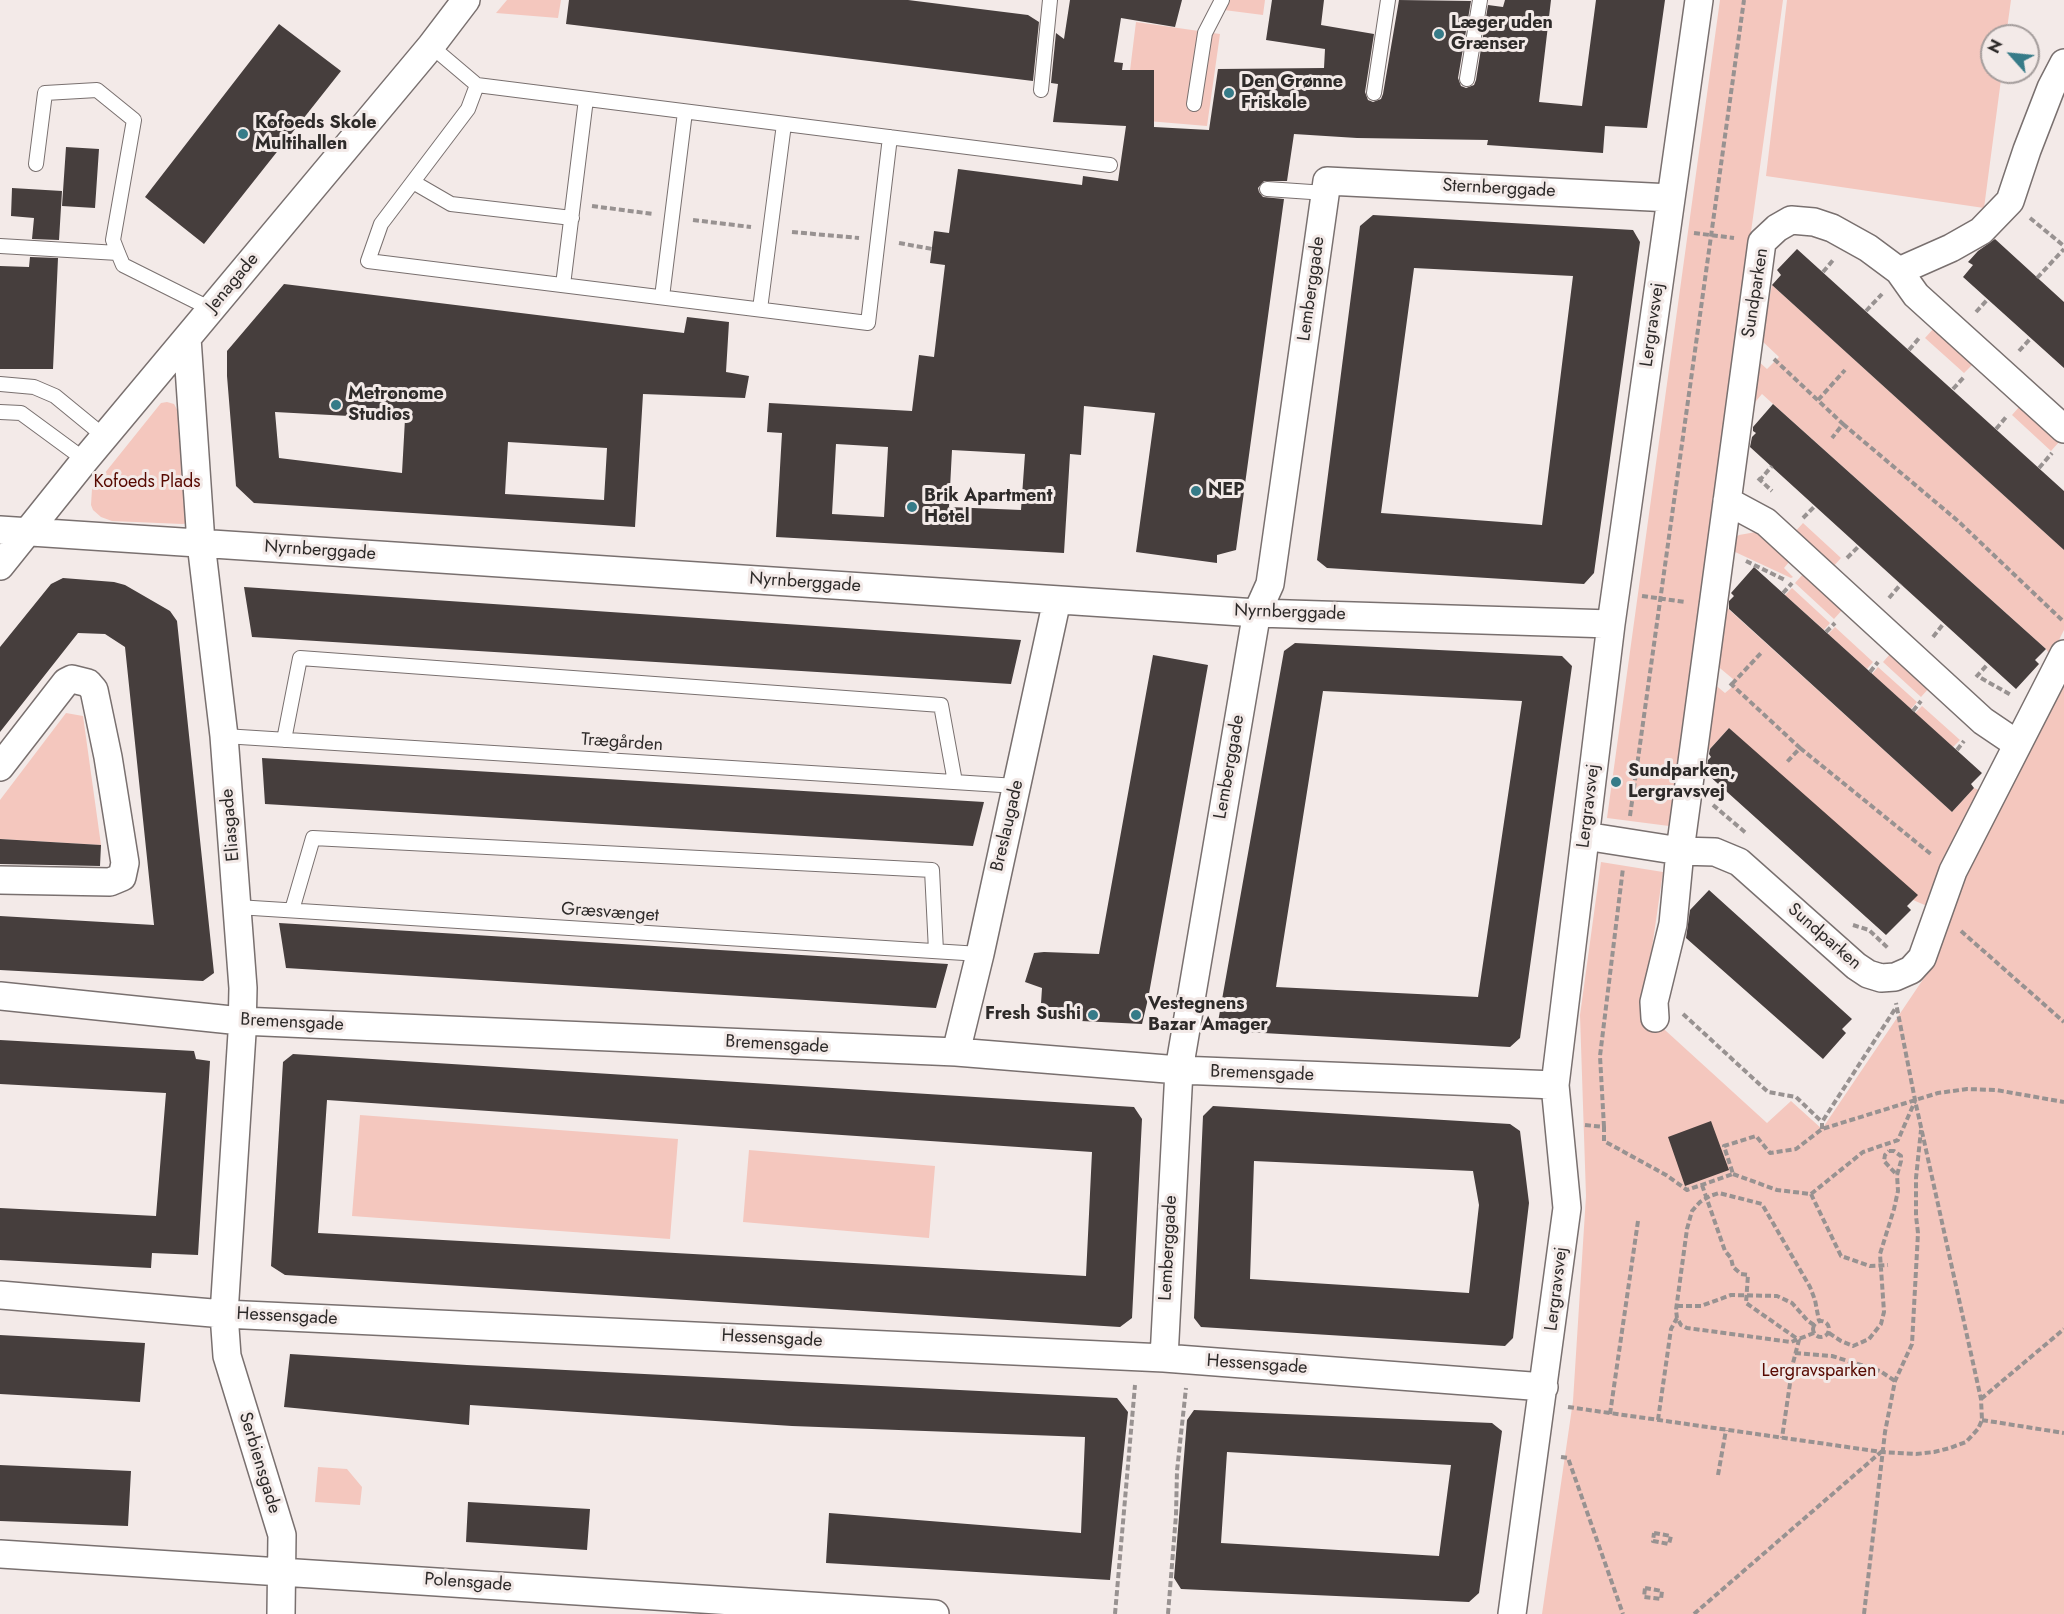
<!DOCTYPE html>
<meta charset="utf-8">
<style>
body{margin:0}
#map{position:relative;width:2064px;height:1614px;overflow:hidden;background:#f3eae8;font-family:Jost,sans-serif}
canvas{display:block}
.north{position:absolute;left:1980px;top:24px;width:60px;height:60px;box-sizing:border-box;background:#f3eae8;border:2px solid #a49d9c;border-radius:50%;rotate:297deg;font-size:16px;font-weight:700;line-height:24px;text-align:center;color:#2d2a29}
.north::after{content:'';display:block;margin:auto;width:21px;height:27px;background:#367b88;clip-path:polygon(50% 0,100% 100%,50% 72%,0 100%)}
</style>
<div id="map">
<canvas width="2064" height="1614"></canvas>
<div class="north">N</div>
</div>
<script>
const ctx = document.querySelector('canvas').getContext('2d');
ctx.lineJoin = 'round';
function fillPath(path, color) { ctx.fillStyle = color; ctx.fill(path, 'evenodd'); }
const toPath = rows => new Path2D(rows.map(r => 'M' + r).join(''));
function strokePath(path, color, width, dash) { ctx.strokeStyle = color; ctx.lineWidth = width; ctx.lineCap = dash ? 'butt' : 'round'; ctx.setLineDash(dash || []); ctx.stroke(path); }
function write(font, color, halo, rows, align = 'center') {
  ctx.font = font + ' Jost,sans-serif'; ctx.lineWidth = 6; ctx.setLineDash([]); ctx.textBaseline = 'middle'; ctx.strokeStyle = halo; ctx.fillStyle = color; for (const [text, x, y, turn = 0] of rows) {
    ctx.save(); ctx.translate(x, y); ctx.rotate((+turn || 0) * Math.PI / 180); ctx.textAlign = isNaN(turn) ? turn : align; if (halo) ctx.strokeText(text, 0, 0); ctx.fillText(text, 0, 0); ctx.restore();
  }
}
const green = toPath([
 [507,0,561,0,558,18,496,13],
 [1226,0,1265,0,1263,15,1224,10],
 [1720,0,1783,0,1669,826,1607,818],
 [1787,0,2011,0,2006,36,1992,36,1992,72,2002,72,1984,208,1766,176],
 [1136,22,1220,34,1207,126,1124,119],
 [1772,285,2064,550,2064,630,2051,656,2046,649,1762,394,1751,407,1757,360,1767,369,1779,357,1761,340],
 [1934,328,1973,364,1964,373,1925,338],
 [167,402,174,404,180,415,190,523,182,524,112,521,101,517,93,510,91,505,92,489,161,403],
 [2020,406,2059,442,2051,451,2012,415],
 [1803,523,1841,558,1832,568,1794,533],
 [1756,532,1789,562,1784,568,1793,577,1791,578,1733,551,1736,544,1735,538,1739,535],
 [1804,573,1843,609,1834,619,1795,583],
 [1792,588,1830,623,1824,630,1785,595],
 [1725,606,1952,812,1974,788,1979,790,1949,849,1927,906,1913,900,1729,728,1707,752,1713,683,1725,693,1731,688,1733,679,1715,664],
 [1835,627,1873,662,1867,669,1828,634],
 [1891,653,1929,688,1921,697,1883,662],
 [1878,667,1917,702,1911,709,1872,674],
 [2064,678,2064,1614,1542,1614,1573,1401,1586,1196,1580,1015,1601,862,1663,872,1643,1010,1767,1123,1791,1101,1822,1129,1928,972,1971,855],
 [1922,706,1960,740,1953,747,1915,713],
 [66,713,83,716,101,845,0,839,0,800],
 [360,1115,678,1139,670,1239,352,1216],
 [749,1150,935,1166,929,1238,743,1222],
 [318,1467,347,1469,362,1487,360,1505,315,1502]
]);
const building = toPath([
 [569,0,908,0,1028,15,1039,22,1033,81,566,24],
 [1070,0,1182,0,1175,27,1121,18,1114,62,1123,63,1122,70,1154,70,1154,127,1209,130,1218,69,1324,68,1325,49,1266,40,1272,0,1324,0,1321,25,1374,34,1365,92,1368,100,1373,102,1381,99,1383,94,1399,0,1471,1,1458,78,1461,86,1466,88,1474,85,1476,80,1488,5,1503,7,1505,0,1551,0,1539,102,1582,106,1596,0,1665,0,1647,128,1605,126,1603,153,1487,145,1488,140,1357,138,1294,134,1287,181,1264,181,1258,188,1259,192,1263,197,1284,199,1236,550,1217,555,1217,563,1136,552,1155,413,1084,406,1081,455,1070,454,1064,553,776,537,782,433,767,432,769,403,912,411,919,355,934,357,945,265,930,263,934,231,949,233,958,169,1082,185,1083,176,1118,181,1126,126,1053,122,1058,84,1051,83,1056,33,1064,39],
 [836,444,888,447,884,517,832,514],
 [952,450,1025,454,1021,510,949,507],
 [279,24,341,71,204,244,145,197],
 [66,147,99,149,95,208,62,206],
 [12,188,62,191,59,240,32,239,34,218,11,216],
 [1373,215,1633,230,1640,242,1594,573,1584,584,1327,568,1317,560,1360,226],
 [1414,268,1573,276,1542,525,1381,513],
 [1995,239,2064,302,2064,368,1963,277,1973,265,1968,262,1978,251],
 [1797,249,2064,491,2064,550,1772,285,1781,275,1777,270],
 [30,257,58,258,53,369,0,369,0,266,29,267],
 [284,284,684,333,687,317,729,322,726,372,749,376,745,398,643,394,635,527,254,503,236,486,227,376,227,351],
 [275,412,405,419,402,473,279,458],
 [508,442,607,448,604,500,505,494],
 [1773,404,2046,649,2035,660,2039,664,2016,689,1750,447,1752,437,1756,433,1753,431,1753,427],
 [1754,567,1982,773,1971,784,1974,788,1952,812,1729,609,1729,601,1734,596,1731,593],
 [63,578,114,582,125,585,170,611,177,621,214,973,203,981,0,970,0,916,154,925,125,647,105,634,78,633,0,732,0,647,51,584],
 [244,587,1021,640,1011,684,252,637],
 [1295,643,1562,656,1572,666,1520,1038,1510,1047,1228,1031,1218,1022,1284,651],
 [1323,691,1522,701,1478,997,1276,987],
 [1153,655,1208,665,1148,999,1142,1024,1040,1019,1042,988,1025,982,1034,953,1044,952,1099,954],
 [1729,728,1918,895,1907,906,1911,910,1886,935,1706,773,1708,760,1711,757,1709,754,1710,749],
 [262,758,984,802,973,846,265,804],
 [0,839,101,845,100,866,0,864],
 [1709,890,1852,1019,1842,1029,1846,1033,1823,1059,1686,938,1690,910],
 [279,923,948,964,936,1008,286,968],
 [0,1040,194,1051,196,1059,210,1061,198,1255,152,1253,151,1268,0,1260,0,1208,156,1216,166,1093,0,1084],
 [293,1054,1134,1107,1142,1119,1132,1318,1120,1327,285,1275,271,1266,283,1062],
 [327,1100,1092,1152,1086,1276,318,1233],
 [1213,1106,1510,1124,1520,1131,1529,1203,1513,1338,1505,1346,1201,1327,1194,1318,1203,1116],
 [1254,1161,1473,1171,1479,1205,1469,1293,1250,1279],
 [1711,1121,1729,1170,1685,1186,1668,1137],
 [0,1335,145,1343,140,1402,0,1394],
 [290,1354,467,1365,1117,1398,1128,1412,1110,1580,826,1563,829,1513,1081,1533,1085,1437,792,1426,470,1405,469,1425,284,1407],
 [1194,1410,1492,1423,1502,1431,1479,1593,1469,1602,1181,1589,1174,1578,1187,1420],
 [1227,1452,1451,1465,1439,1556,1221,1543],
 [0,1465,131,1471,128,1526,0,1521],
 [468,1502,590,1509,587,1550,466,1542]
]);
const path = toPath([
 [592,206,653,214],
 [2030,218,2064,246],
 [693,220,751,227],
 [792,232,859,238],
 [1694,233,1734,238],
 [899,243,932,249],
 [1823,272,1834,259],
 [2037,278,2064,249],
 [1866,311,1882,294],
 [1976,312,1988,299],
 [1909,350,1920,337],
 [2019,351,2031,338],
 [1774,359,1843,424,1832,438],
 [1953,389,1965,376],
 [1818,400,1845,370],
 [1843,424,1958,521,2064,622],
 [1996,429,2007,416],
 [2039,468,2052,453],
 [1758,478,1772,491],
 [1759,481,1772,466],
 [1803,518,1815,506],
 [1847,558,1859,546],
 [1746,561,1785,580],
 [1783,593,1792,583],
 [1642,596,1685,602],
 [1889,598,1901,584],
 [1826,632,1835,623],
 [1933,637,1944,623],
 [1870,672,1878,662],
 [1976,677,1988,664],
 [1981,678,2011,695],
 [1730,683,1800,748,1786,763],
 [1732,684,1761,653],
 [1913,711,1921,701],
 [1800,748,1932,855],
 [1957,750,1964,741],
 [1713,805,1746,833],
 [1630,816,1744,0],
 [1853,925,1869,930,1889,949],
 [1961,931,2064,1022],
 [1683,1014,1768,1092,1796,1097,1822,1122],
 [1585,1125,1604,1127,1604,1141,1666,1175,1687,1190,1733,1174,1724,1146,1756,1136,1770,1153,1796,1149,1822,1129,1938,1093,1967,1089,1996,1090,2064,1102],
 [1604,1127,1600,1056,1623,868],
 [1822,1129,1822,1122,1895,1009],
 [1889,1151,1894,1151,1901,1156,1901,1161,1897,1175,1884,1161,1885,1155,1889,1151],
 [1733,1174,1777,1190,1811,1194,1841,1256,1870,1266,1888,1265],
 [1702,1185,1725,1251,1731,1258,1733,1267,1741,1274,1748,1275,1746,1303,1799,1340,1793,1363,1782,1438],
 [1811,1194,1863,1152,1898,1140,1915,1101],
 [1677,1306,1701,1306,1731,1295,1777,1296,1792,1303,1808,1321,1814,1325],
 '1813 1329a8 8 0 1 1 16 0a8 8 0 1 1-16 0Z',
 [1814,1333,1791,1342,1687,1328,1681,1325,1677,1318,1676,1310,1687,1229,1692,1211,1700,1202,1710,1196,1719,1193,1762,1204,1810,1287,1815,1300,1819,1321],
 [1829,1333,1841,1341,1853,1346,1869,1339,1881,1324,1884,1312,1880,1254,1894,1209,1898,1191,1897,1175],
 [1795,1353,1832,1356,1880,1371,1895,1381],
 [1981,1399,2064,1329],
 [1568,1407,1882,1452,1916,1454,1934,1452,1950,1448,1966,1442,1978,1429,1982,1420,1981,1399,1915,1100,1896,1003],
 [1610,1414,1638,1221],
 [1658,1420,1671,1329,1677,1318],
 [1982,1420,2064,1433],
 [1561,1457,1568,1458,1623,1614],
 [1718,1475,1726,1430],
 [1654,1533,1671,1536,1669,1544,1653,1541,1654,1533],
 [1645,1588,1662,1591,1661,1599,1644,1597,1645,1588],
 [1115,1614,1135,1385],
 [1168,1614,1176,1515,1177,1471,1186,1388],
 [1694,1614,1881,1452],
 [1864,1614,1885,1432,1895,1381,1912,1344,1918,1233,1916,1216,1916,1178,1921,1130]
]);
const lane = toPath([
 [431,46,477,85,1110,165],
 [1467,79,1480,0],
 [477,85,468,109,381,224,368,261,868,323,890,137],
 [1041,90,1050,0],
 [1374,93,1388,0],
 [1194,104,1205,33,1222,0],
 [36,164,45,93,97,90,134,120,113,240,118,253,123,265,211,309],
 [413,182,451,204,572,218],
 [1267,189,1326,193],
 [0,246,118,253],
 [563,285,586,99],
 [662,297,685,112],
 [760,309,784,124],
 [0,384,34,387,55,396,105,437],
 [0,412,21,413,85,460],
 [224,736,1017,786],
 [284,740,300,658,941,705,955,782],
 [237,907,980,954],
 [292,910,313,838,932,870,936,951]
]);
const street = toPath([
 [1899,271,1951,248,1981,231,2010,201,2027,150,2051,88,2064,63],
 [187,338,201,543,224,736,243,988,242,1033,224,1314,227,1356,282,1535,281,1614],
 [1727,501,1766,522,1983,721,2017,744],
 [0,530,1257,613,1611,624],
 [0,566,85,460,431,46,466,0],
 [0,767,66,682,72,679,88,683,94,690,108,757,125,863,122,877,110,882,0,880],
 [1585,836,1680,851,1715,852,1739,862,1856,966,1868,974,1881,978,1895,977,1911,970,1922,958,1953,871,2064,654],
 [0,996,241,1021,956,1052,1179,1070,1555,1085],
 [1655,1018,1654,1002,1673,924,1680,851,1762,242,1777,228,1791,220,1814,222,1832,228,1868,248,1899,271,1916,295,2064,429],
 [956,1052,980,954,1057,600],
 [0,1295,224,1314,1164,1358,1544,1387],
 [1164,1358,1179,1070,1255,623,1257,613,1270,584,1327,181,1671,198],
 [0,1554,935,1614],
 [1512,1614,1567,1208,1555,1085,1611,624,1699,0]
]);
const markers = [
 [1439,34,6,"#367b88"],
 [1229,93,6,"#367b88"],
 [243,134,6,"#367b88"],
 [336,405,6,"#367b88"],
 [1196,491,6,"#367b88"],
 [912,507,6,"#367b88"],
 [1616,782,6,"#367b88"],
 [1093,1015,6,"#367b88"],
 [1136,1015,6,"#367b88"]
];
const poiNames = [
 ["Læger uden",1451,24],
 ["Grænser",1451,45],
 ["Den Grønne",1241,83],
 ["Friskole",1241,104],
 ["Kofoeds Skole",255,124],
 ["Multihallen",255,145],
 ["Metronome",348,395],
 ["Studios",348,416],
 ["NEP",1208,491],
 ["Brik Apartment",924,497],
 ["Hotel",924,518],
 ["Sundparken,",1628,772],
 ["Lergravsvej",1628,793],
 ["Vestegnens",1148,1005],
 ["Bazar Amager",1148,1026],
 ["Fresh Sushi",1081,1015,"right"]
];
const streetNames = [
 ["Sternberggade",1499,189,3],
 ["Jenagade",233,283,-50],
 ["Lemberggade",1312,289,-82],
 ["Sundparken",1756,293,-81],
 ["Lergravsvej",1653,325,-82],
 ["Nyrnberggade",320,551,4],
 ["Nyrnberggade",805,583,4],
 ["Nyrnberggade",1290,613,2],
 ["Trægården",622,743,4],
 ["Lemberggade",1230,767,-80],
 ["Lergravsvej",1589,806,-83],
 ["Eliasgade",231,825,-95],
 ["Breslaugade",1008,826,-77],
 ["Græsvænget",610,913,4],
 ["Sundparken",1824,937,41],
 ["Bremensgade",292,1023,3],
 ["Bremensgade",777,1045,3],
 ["Bremensgade",1262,1074,2],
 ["Lemberggade",1169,1248,-87],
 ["Lergravsvej",1557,1289,-83],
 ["Hessensgade",287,1317,3],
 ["Hessensgade",772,1339,3],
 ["Hessensgade",1257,1365,4],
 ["Serbiensgade",259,1463,73],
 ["Polensgade",468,1583,4]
];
const parkNames = [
 ["Kofoeds Plads",147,483],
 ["Lergravsparken",1819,1372]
];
fillPath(green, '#f4c7be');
fillPath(building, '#463e3d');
strokePath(lane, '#79706f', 16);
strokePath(street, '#79706f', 30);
strokePath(path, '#989291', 4, [6, 3]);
strokePath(lane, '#fff', 14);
strokePath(street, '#fff', 27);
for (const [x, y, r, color] of markers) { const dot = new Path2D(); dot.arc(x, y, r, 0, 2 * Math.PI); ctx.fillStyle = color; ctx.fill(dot); strokePath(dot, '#f3eae8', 2); }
write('bold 18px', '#2d2a29', '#f3eae8', poiNames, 'left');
write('18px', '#2d2a29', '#f3eae8', streetNames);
write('18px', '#570901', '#f3eae8', parkNames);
</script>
